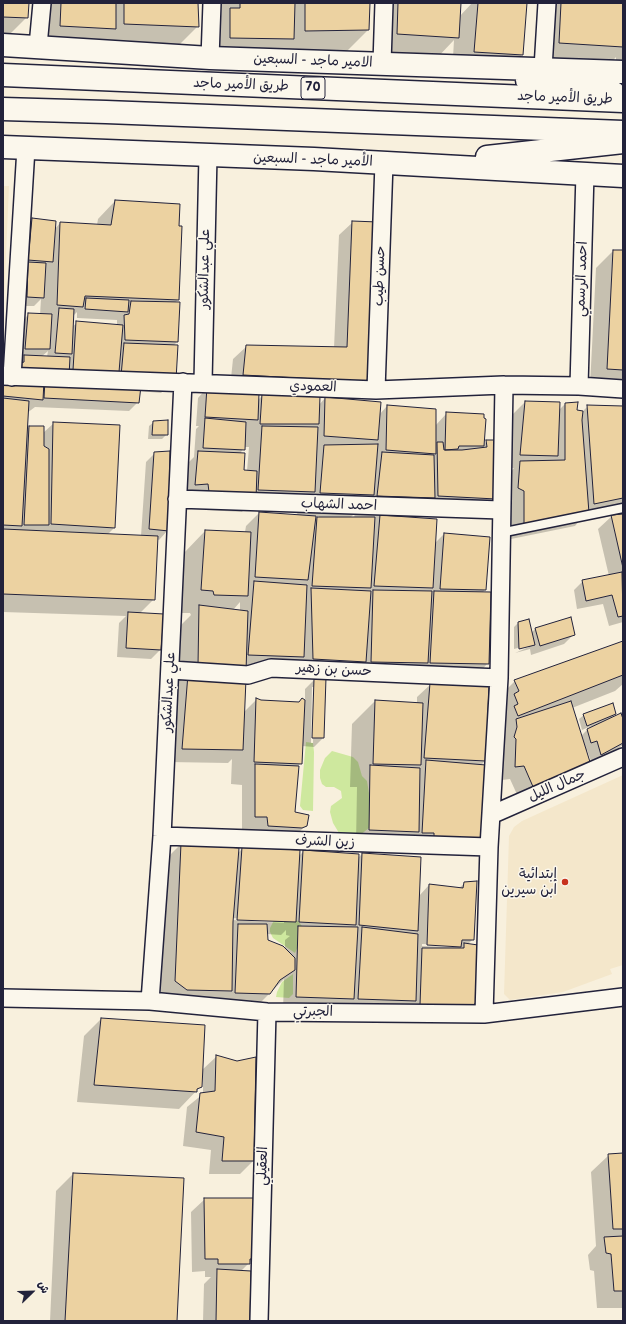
<!DOCTYPE html>
<meta charset="utf-8">
<style>
body{margin:0}
#map{position:relative;width:626px;height:1324px;overflow:hidden;background:#f8f0dd;font-family:"Balsamiq Sans","Playpen Sans Arabic",sans-serif}
canvas{display:block}
.frame{position:absolute;inset:0;border:4px solid #22223b;pointer-events:none}
.north{position:absolute;left:12px;top:1272px;width:40px;height:40px;-webkit-text-stroke:3px #fbf7ec;paint-order:stroke;rotate:67deg;font-size:11px;font-weight:700;line-height:16px;text-align:center;color:#22223b}
.north::after{content:'';display:block;margin:auto;width:14px;height:18px;background:#22223b;clip-path:polygon(50% 0,100% 100%,50% 72%,0 100%)}
</style>
<div id="map">
<canvas width="626" height="1324"></canvas>
<div class="frame"></div>
<div class="north">ش</div>
</div>
<script>
const ctx = document.querySelector('canvas').getContext('2d');
ctx.lineJoin = 'round';
function fillPath(path, color) { ctx.fillStyle = color; ctx.fill(path, 'evenodd'); }
const toPath = rows => new Path2D(rows.map(r => 'M' + r).join(''));
function strokePath(path, color, width, dash) { ctx.strokeStyle = color; ctx.lineWidth = width; ctx.lineCap = dash ? 'butt' : 'round'; ctx.setLineDash(dash || []); ctx.stroke(path); }
function write(font, color, halo, rows, align = 'center') {
  ctx.font = font + ' "Balsamiq Sans","Playpen Sans Arabic",sans-serif'; ctx.lineWidth = 3; ctx.setLineDash([]); ctx.textBaseline = 'middle'; ctx.strokeStyle = halo; ctx.fillStyle = color; for (const [text, x, y, turn = 0] of rows) {
    ctx.save(); ctx.translate(x, y); ctx.rotate((+turn || 0) * Math.PI / 180); ctx.textAlign = isNaN(turn) ? turn : align; if (halo) ctx.strokeText(text, 0, 0); ctx.fillText(text, 0, 0); ctx.restore();
  }
}
const built = toPath([
 [3,186,9,186,3,323],
 [623,775,623,965,610,969,612,974,563,992,510,1000,504,994,509,836,514,827,522,821]
]);
const green = toPath([
 [306,742,313,743,314,752,313,811,303,810,300,806],
 [332,751,353,757,358,762,362,776,367,781,373,817,369,828,360,835,348,837,339,833,333,823,330,812,331,806,342,798,341,791,334,787,326,787,322,784,320,778,320,770,325,758],
 [287,914,298,921,305,930,295,953,273,938,270,932,270,928,276,916],
 [293,974,293,994,289,998,276,997,277,992,282,982]
]);
const shadow = toPath([
 [3,3,28,3,27,17,4,40],
 [40,3,197,3,198,26,175,49,38,48],
 [217,3,369,3,368,30,345,53,207,61],
 [377,3,460,3,459,17,472,3,526,3,522,55,499,78,452,75,454,40,435,60,374,57],
 [552,3,623,3,623,72,616,72,616,57,604,70,536,66],
 [115,201,178,300,174,303,177,342,173,346,175,379,161,393,139,391,138,402,129,411,35,407,27,413,26,430,29,427,43,433,54,423,114,528,107,535,141,536,146,462,155,453,168,530,159,540,157,539,154,599,139,614,160,650,151,659,117,657,119,623,126,616,3,612,3,380,23,358,17,358,20,323,29,314,40,315,41,299,34,306,18,306,24,228,33,219,55,229,60,223,97,225,98,219],
 [77,312,77,318,117,320,117,324,115,326,77,323,72,327,73,316],
 [48,351,47,357,41,357],
 [353,222,371,381,230,388,233,359,247,346,334,348,339,235],
 [613,251,623,251,623,388,590,386,596,268],
 [207,388,258,400,263,395,319,405,325,398,379,415,387,406,435,426,447,413,483,445,487,441,495,498,481,512,425,507,413,518,434,544,444,534,485,590,482,593,488,663,475,677,300,672,300,660,290,670,245,668,243,713,257,699,261,701,298,703,305,701,305,689,314,680,325,679,323,738,314,747,302,746,301,763,297,767,294,813,306,825,292,839,255,839,254,830,242,830,242,785,231,784,232,759,228,763,169,762,177,629,191,615,190,613,179,613,183,554,205,531,245,532,246,526,259,513,297,516,298,505,250,503,242,512,206,510,206,505,182,498,186,465,194,457,196,429,199,426,196,426,198,398],
 [244,447,249,447,247,471,243,470,240,454],
 [355,513,354,518,350,518],
 [315,516,319,516,314,521],
 [240,602,240,611,233,610],
 [312,687,314,687,313,743,311,743],
 [525,402,558,411,565,404,576,411,582,412,588,406,623,407,623,512,581,519,575,526,511,539,511,504,505,502,507,476,514,468,507,468,512,415],
 [154,422,167,434,162,439,148,439,149,426],
 [623,515,623,622,609,626,603,604,577,609,574,590,583,581,609,576,598,529,612,516],
 [519,622,531,633,536,628,573,635,564,644,531,655,530,649,515,653,529,647,529,645,514,649,514,627],
 [623,642,623,684,615,691,572,708,581,736,591,726,582,730,579,719,584,715,615,714,609,720,623,723,623,745,592,764,587,750,585,750,589,762,576,776,520,801,510,779,502,780,503,752,501,750,504,741,504,735,492,704,515,681],
 [431,684,485,761,480,766,483,839,356,843,357,787,350,787,352,724,375,701,417,703,417,697],
 [181,844,238,853,243,848,299,856,303,852,358,858,362,854,419,896,429,885,459,888,465,883,473,939,468,944,476,1000,407,1018,283,1010,284,979,256,1007,222,1006,223,998,214,1007,158,999,164,861],
 [232,918,284,921,284,923,232,920],
 [286,930,286,935,290,936,285,940,285,949,267,940,267,934,281,935],
 [422,944,452,945,452,947,422,946],
 [101,1019,201,1071,217,1056,253,1161,240,1174,209,1174,211,1150,183,1146,187,1107,203,1094,203,1075,201,1075,201,1086,179,1109,77,1102,84,1036],
 [623,1154,623,1308,597,1308,594,1271,590,1270,588,1255,596,1246,591,1172,609,1155],
 [73,1174,176,1321,50,1321,56,1191],
 [205,1199,254,1258,241,1271,249,1321,203,1321,204,1284,211,1277,205,1277,205,1271,192,1272,191,1212]
]);
const building = toPath([
 [3,3,29,3,28,18,3,17,3,3],
 [61,3,116,3,116,29,60,26,61,3],
 [124,3,198,3,199,27,124,24,124,3],
 [240,3,295,3,294,39,230,38,230,8,240,8,240,3],
 [305,3,370,3,369,30,305,31,305,3],
 [398,3,461,3,459,38,397,34,398,3],
 [478,3,527,3,523,55,474,52,478,3],
 [561,3,623,3,623,47,559,43,561,3],
 [115,200,180,204,179,226,182,226,179,300,85,296,83,307,57,305,60,222,111,225,115,200],
 [32,218,56,221,53,262,28,260,32,218],
 [352,221,378,222,372,382,243,375,246,345,347,347,352,221],
 [613,250,623,250,623,370,607,369,613,250],
 [28,262,46,263,44,298,27,297,28,262],
 [86,298,129,300,128,312,85,309,86,298],
 [131,301,180,302,178,342,125,340,124,315,129,314,131,301],
 [59,308,74,309,72,354,55,353,59,308],
 [28,313,52,314,50,349,25,349,28,313],
 [76,321,123,325,119,372,73,370,76,321],
 [124,343,178,345,176,380,121,376,124,343],
 [24,355,70,357,69,376,22,374,21,363,24,362,24,355],
 [3,379,44,381,43,400,3,396,3,379],
 [45,380,141,386,139,403,44,398,45,380],
 [207,387,259,393,258,420,205,417,207,387],
 [262,394,320,396,319,424,260,424,262,394],
 [325,397,381,402,378,440,324,436,325,397],
 [3,398,29,401,22,526,3,525,3,398],
 [525,401,560,402,558,456,520,455,525,401],
 [578,402,577,410,583,411,582,420,589,513,524,526,524,491,518,488,520,461,565,460,565,403,578,402],
 [387,405,436,409,436,454,386,450,387,405],
 [587,405,623,406,623,498,594,504,587,405],
 [446,412,484,414,484,418,486,419,484,446,459,446,458,449,445,450,446,412],
 [205,418,246,422,245,450,203,448,205,418],
 [168,420,168,435,152,435,153,421,168,420],
 [53,422,120,425,115,528,51,524,53,422],
 [29,426,44,426,44,446,49,449,49,525,24,525,29,426],
 [262,426,318,427,315,492,258,490,262,426],
 [486,440,498,440,496,499,438,496,437,442,443,442,444,450,462,450,487,447,486,440],
 [378,444,374,495,320,493,324,445,378,444],
 [170,451,169,531,149,529,154,452,170,451],
 [198,451,245,453,244,470,257,471,256,499,209,492,208,484,195,485,198,451],
 [382,452,434,455,435,498,377,496,382,452],
 [259,512,316,516,308,580,255,577,259,512],
 [623,514,623,568,611,515,623,514],
 [380,515,437,519,433,588,374,586,380,515],
 [317,517,375,517,371,588,312,586,317,517],
 [3,529,158,536,155,600,3,594,3,529],
 [205,530,251,532,248,596,214,595,213,591,201,590,205,530],
 [444,533,490,537,486,590,440,589,444,533],
 [622,572,623,616,618,617,612,595,586,601,582,580,622,572],
 [254,581,307,585,304,657,248,655,254,581],
 [311,588,371,591,366,662,313,659,311,588],
 [373,590,432,591,428,663,371,662,373,590],
 [434,591,491,592,489,664,430,663,434,591],
 [199,605,248,611,246,671,198,665,199,605],
 [128,612,164,614,161,650,126,648,128,612],
 [571,617,575,635,540,646,535,628,571,617],
 [529,619,535,645,519,649,518,622,529,619],
 [623,641,623,675,518,716,514,706,518,704,514,694,519,691,514,680,623,641],
 [188,674,246,679,243,750,182,749,188,674],
 [326,678,324,738,312,738,314,679,326,678],
 [430,683,489,686,486,761,424,758,430,683],
 [256,698,261,700,299,702,302,698,305,700,302,764,254,762,256,698],
 [375,700,423,703,421,765,373,764,375,700],
 [571,701,590,762,534,789,524,766,515,767,516,739,514,737,517,727,516,719,571,701],
 [613,703,616,714,587,726,583,714,613,703],
 [621,713,623,719,623,743,601,755,597,741,591,743,587,729,621,713],
 [426,760,486,765,484,840,434,838,434,833,422,833,426,760],
 [255,764,299,766,295,812,309,815,307,826,302,828,268,826,267,817,255,817,255,764],
 [370,765,420,768,419,832,369,830,370,765],
 [181,843,239,848,233,922,232,991,187,990,175,981,181,843],
 [242,847,300,850,296,922,237,920,242,847],
 [303,850,359,854,356,925,299,922,303,850],
 [362,853,421,857,418,931,359,925,362,853],
 [477,881,474,940,462,940,461,947,427,945,429,884,463,888,464,882,477,881],
 [238,924,267,924,268,940,283,946,295,958,295,970,280,980,270,994,235,993,238,924],
 [298,926,358,927,354,999,296,997,298,926],
 [362,927,418,934,416,1001,358,999,362,927],
 [464,943,478,945,477,1000,475,1004,472,1006,420,1005,422,948,464,948,464,943],
 [101,1018,205,1025,202,1087,197,1089,197,1092,94,1085,101,1018],
 [216,1055,237,1061,256,1057,254,1161,222,1161,224,1137,196,1132,200,1093,215,1091,216,1055],
 [623,1153,623,1229,613,1229,608,1154,623,1153],
 [73,1173,184,1178,177,1321,65,1321,73,1173],
 [204,1198,254,1198,255,1259,250,1259,250,1264,218,1264,218,1259,205,1259,204,1198],
 [623,1236,623,1291,614,1291,611,1254,606,1253,604,1237,623,1236],
 [217,1269,251,1271,250,1321,216,1321,217,1269]
]);
const service = toPath([
 [500,533,623,508]
]);
const minor = toPath([
 [38,46,42,3],
 [210,58,212,3],
 [382,63,384,3],
 [543,68,547,3],
 [3,376,376,390,504,385,579,386,623,389],
 [12,377,26,148],
 [203,382,208,155],
 [579,386,585,173],
 [376,390,384,163],
 [177,499,501,510],
 [171,670,248,675,271,668,499,678],
 [491,815,623,757],
 [162,836,489,847],
 [3,998,150,1001,267,1012,484,1014,623,997],
 [150,1001,162,836,183,382],
 [484,1014,489,847,499,678,504,385],
 [259,1321,267,1012]
]);
const primary = toPath([
 [3,45,210,58,623,72],
 [527,80,614,93],
 [3,147,314,159,623,176],
 [487,157,623,142]
]);
const trunk = toPath([
 [3,75,623,101],
 [3,109,106,112,623,132]
]);
const markers = [
 [565,882,4,"#c8321e"]
];
const shields = [
 [313,88,24]
];
const shieldNames = [
 ["70",313,88]
];
const streetNames = [
 ["الامير ماجد - السبعين",313,61,2],
 ["طريق الأمير ماجد",241,85,2],
 ["طريق الأمير ماجد",565,98,2],
 ["الأمير ماجد - السبعين",313,160,2],
 ["علي عبدالشكور",205,269,-89],
 ["حسن طيب",380,276,-88],
 ["احمد الرسمي",582,279,-88],
 ["العمودي",313,387,2],
 ["احمد الشهاب",339,505,2],
 ["حسن بن زهير",334,670,3],
 ["علي عبدالشكور",169,692,-87],
 ["جمال الليل",557,786,-24],
 ["زين الشرف",325,842,2],
 ["الجبرتي",313,1012,1],
 ["العقيلي",263,1166,-88]
];
const poiNames = [
 ["إبتدائية",557,874],
 ["ابن سيرين",557,890]
];
fillPath(built, '#f4e7cb');
fillPath(green, '#cee89e');
fillPath(shadow, '#0003');
fillPath(building, '#ecd2a1');
strokePath(building, '#22223b', 1);
strokePath(service, '#22223b', 11);
strokePath(minor, '#22223b', 20);
strokePath(primary, '#22223b', 25);
strokePath(trunk, '#22223b', 25);
strokePath(service, '#fbf7ec', 8);
strokePath(minor, '#fbf7ec', 17);
strokePath(primary, '#fbf7ec', 22);
strokePath(trunk, '#fbf7ec', 22);
for (const [x, y, r, color] of markers) { const dot = new Path2D(); dot.arc(x, y, r, 0, 2 * Math.PI); ctx.fillStyle = color; ctx.fill(dot); strokePath(dot, '#fbf7ec', 1.5); }
for (const [x, y, w] of shields) { const box = new Path2D(); box.roundRect(x - w / 2, y - 11, w, 22, 3); ctx.fillStyle = '#fbf7ec'; ctx.fill(box); strokePath(box, '#22223b', 1); }
write('bold 13px', '#22223b', null, shieldNames);
write('14px', '#22223b', '#fbf7ec', streetNames);
write('14px', '#22223b', '#fbf7ec', poiNames, 'right');
</script>
